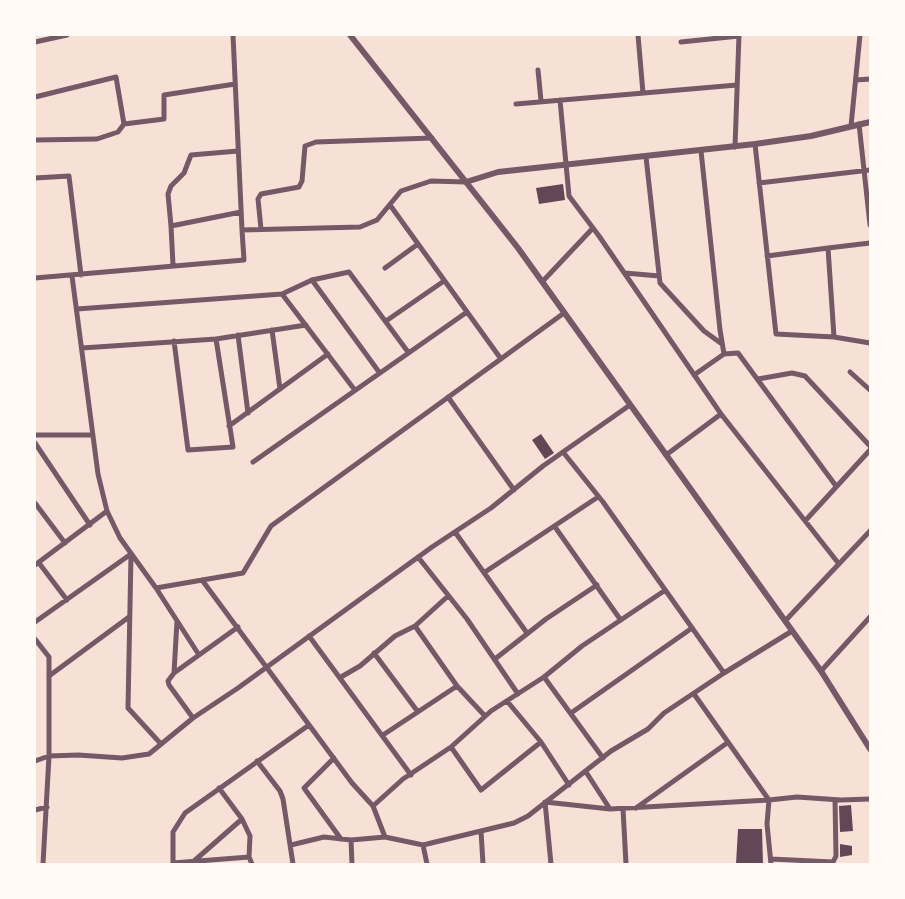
<!DOCTYPE html>
<style>
body{margin:0}
#map{position:relative;width:905px;height:899px;overflow:hidden;background:#f7e1d7;font-family:Ubuntu,sans-serif}
canvas{display:block}
.frame{position:absolute;inset:0;border:36px solid #fffaf5;pointer-events:none}
</style>
<div id="map">
<canvas width="905" height="899"></canvas>
<div class="frame"></div>
</div>
<script>
const ctx = document.querySelector('canvas').getContext('2d');
ctx.lineJoin = 'round';
function fillPath(path, color) { ctx.fillStyle = color; ctx.fill(path, 'evenodd'); }
const toPath = rows => new Path2D(rows.map(r => 'M' + r).join(''));
function strokePath(path, color, width, dash) { ctx.strokeStyle = color; ctx.lineWidth = width; ctx.lineCap = dash ? 'butt' : 'round'; ctx.setLineDash(dash || []); ctx.stroke(path); }
const building = toPath([
 [563,184,565,200,539,204,536,188],
 [541,434,554,453,545,459,532,440],
 [851,805,853,831,840,832,839,806],
 [738,829,762,829,763,864,736,864],
 [840,844,852,846,852,855,840,857]
]);
const minor = toPath([
 [233,35,242,230],
 [638,35,643,93],
 [35,42,67,35],
 [681,42,739,36],
 [538,70,541,101],
 [856,80,870,79],
 [35,97,116,77,124,124,118,132,97,139,35,140],
 [560,100,569,196,599,236,721,414,839,564],
 [516,104,737,85],
 [124,124,164,119,164,95,235,84],
 [859,124,870,225],
 [851,126,860,35],
 [755,144,776,334,834,337,870,343],
 [735,147,739,35],
 [646,157,660,283,704,331,722,344],
 [35,178,69,176,81,275],
 [759,183,870,170],
 [390,205,501,359],
 [171,226,168,194,171,186,184,173,191,155,238,151],
 [261,229,258,199,261,194,299,187,302,181,305,146,316,142,432,138],
 [767,256,828,248],
 [173,265,171,226,241,212],
 [385,268,418,244],
 [625,273,659,276],
 [72,276,98,474,107,511,120,538,156,588,199,655],
 [35,278,244,260,242,230,360,227,377,220,401,191,431,181,466,182],
 [312,280,379,372],
 [542,282,593,228],
 [282,294,354,389],
 [77,309,282,294,312,280,349,272,408,352],
 [386,321,444,281],
 [272,330,280,389],
 [238,335,248,413],
 [834,337,828,248,870,243],
 [174,341,188,450,233,447,216,339],
 [82,348,216,339,306,325],
 [724,354,738,353,836,486],
 [850,372,870,390],
 [694,375,724,354,720,330,701,151],
 [758,379,792,373,805,376,870,446],
 [448,397,514,490],
 [229,426,328,354],
 [35,435,92,435],
 [35,443,90,525],
 [563,452,603,502,724,673],
 [666,455,721,414],
 [253,462,467,312],
 [35,503,65,543],
 [805,521,870,450],
 [555,527,620,619],
 [455,532,527,633],
 [131,555,128,708,161,744],
 [418,557,467,619,518,694],
 [39,563,67,600],
 [35,565,107,511],
 [485,572,598,497],
 [202,580,352,783,373,806,385,837],
 [156,588,243,573,271,526,564,313],
 [785,621,870,531],
 [35,622,131,554],
 [415,626,457,686,485,716],
 [309,636,411,775],
 [35,639,49,657,49,756,43,864],
 [374,653,418,712],
 [495,659,546,619,597,585],
 [821,671,870,617],
 [174,673,177,621],
 [49,676,129,617],
 [341,677,360,666,395,636,415,626,448,596],
 [544,677,603,758],
 [694,694,769,800],
 [507,701,541,742,569,785],
 [571,713,692,628],
 [193,718,169,685,168,681,174,673,238,627],
 [383,735,457,686],
 [451,747,481,790,541,742],
 [334,758,304,788,341,839],
 [35,761,49,756,78,755,122,758,149,754,193,718,238,688,432,547,491,508,543,466,630,405],
 [257,761,280,791,283,799,293,864],
 [586,772,610,809,769,800],
 [219,788,242,819,250,836,249,857,252,864],
 [373,806,403,779,451,747,491,711,544,677,582,646,664,591],
 [636,808,727,743],
 [623,809,626,864],
 [35,810,47,807],
 [481,831,483,864],
 [351,840,352,864],
 [291,845,324,837,351,840,385,837,423,845,514,823,528,816,611,751,648,729,664,713,724,673,792,631],
 [423,845,427,864],
 [771,859,833,862],
 [194,861,242,819],
 [173,863,249,857],
 [173,864,173,832,185,813,309,725],
 [551,864,545,802,610,809],
 [771,864,767,824,769,800,797,797,841,800,870,799],
 [832,864,836,856,835,800]
]);
const tertiary = toPath([
 [350,35,518,248,821,671,870,749],
 [466,182,498,172,755,144,811,136,870,122]
]);
fillPath(building, '#644757');
strokePath(minor, '#755966', 5);
strokePath(tertiary, '#755966', 6);
</script>
